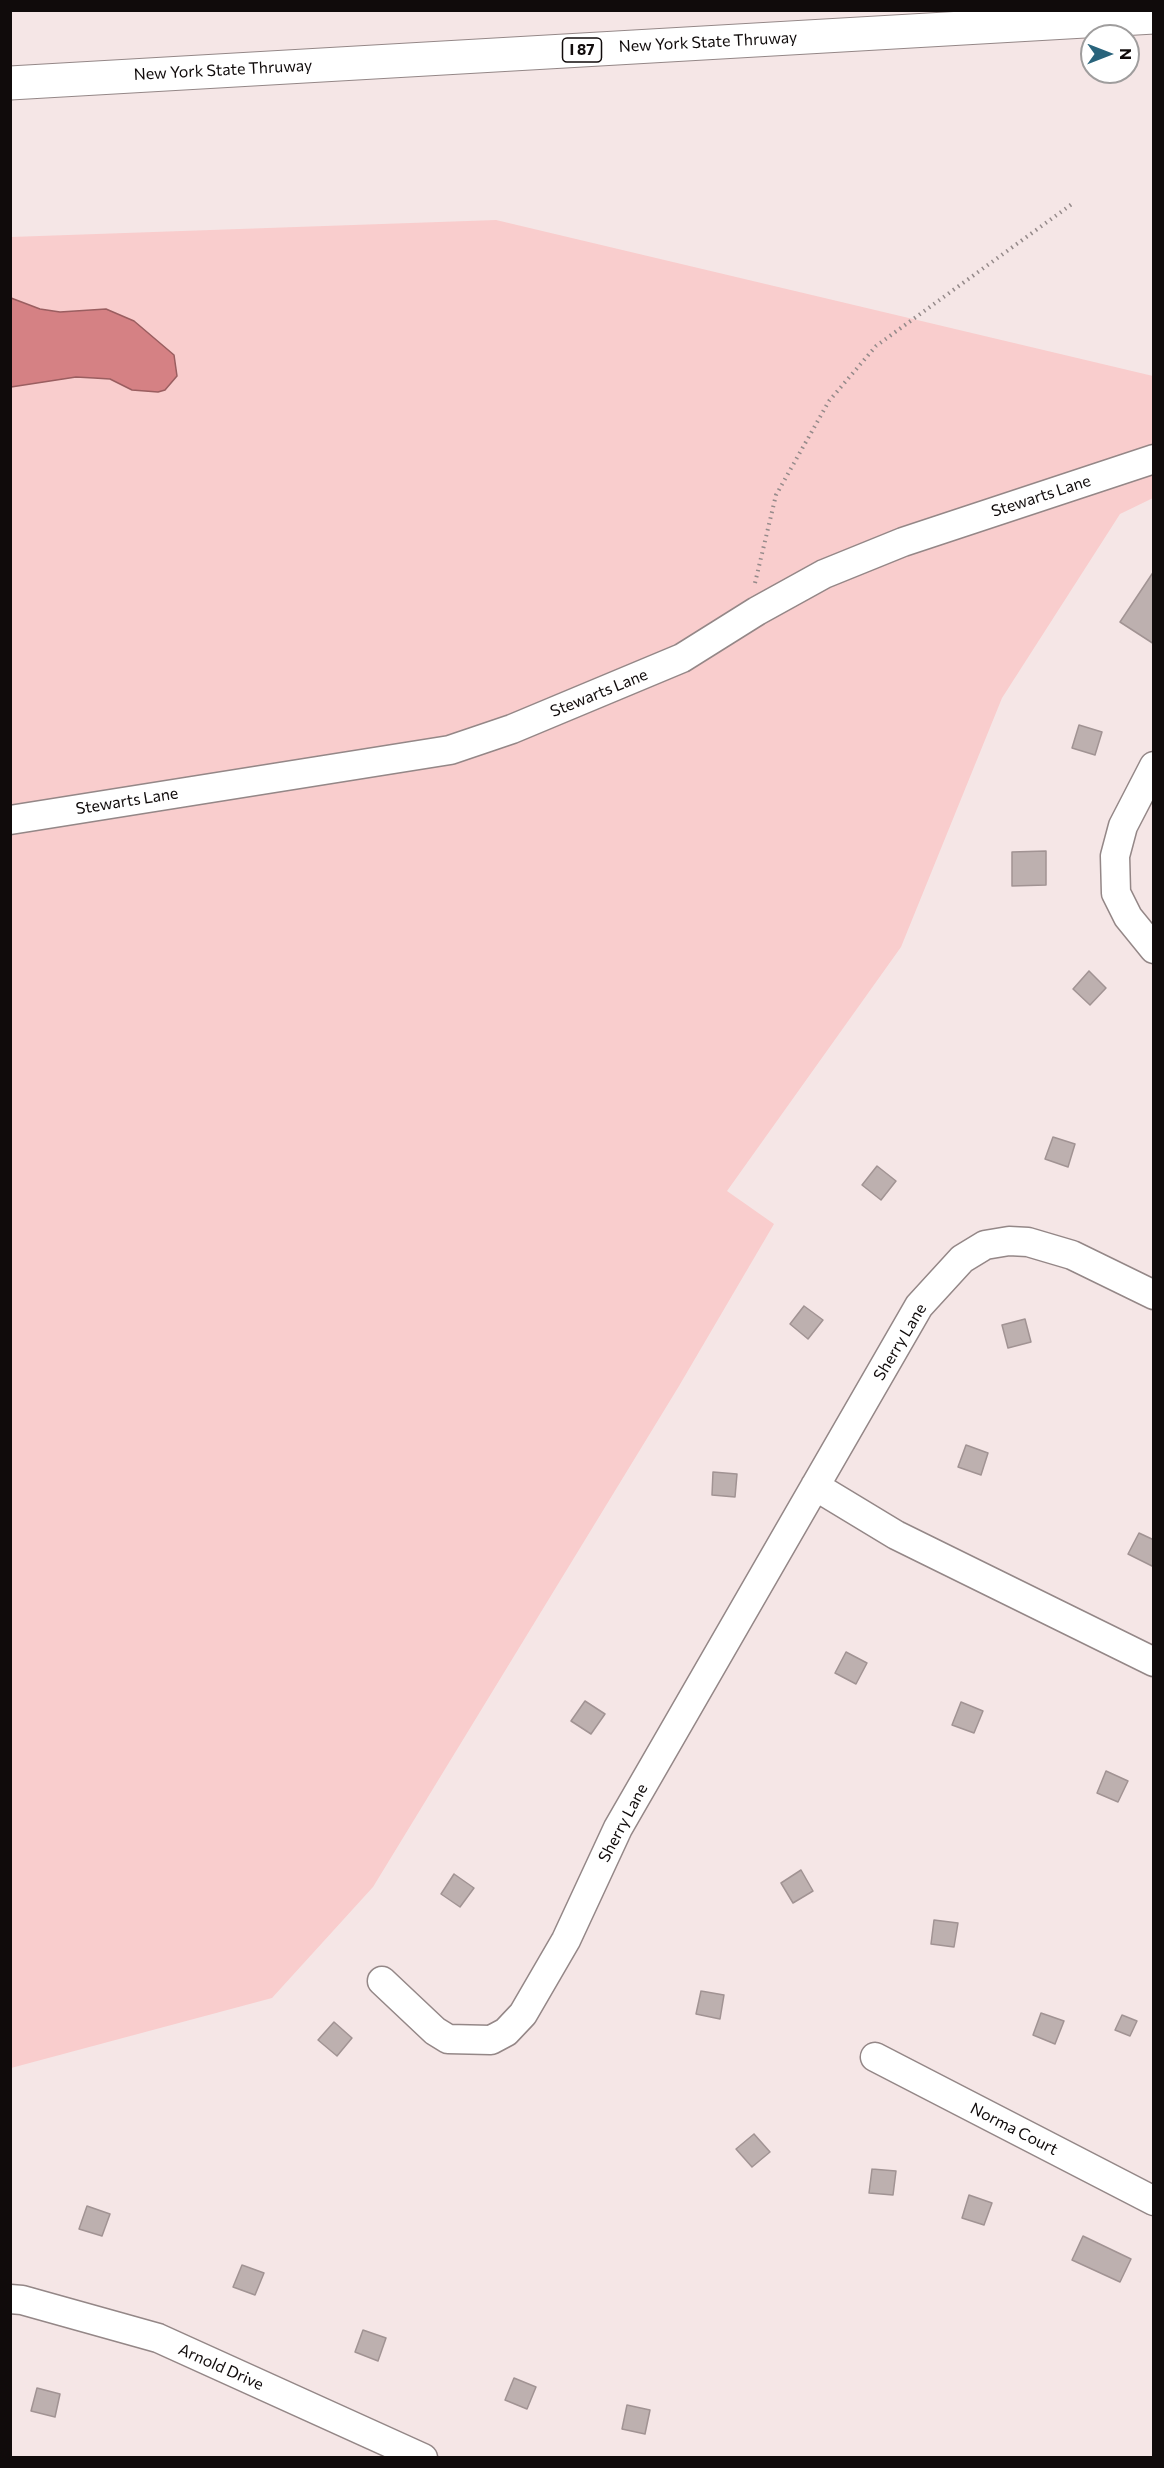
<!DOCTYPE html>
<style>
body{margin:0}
#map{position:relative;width:1164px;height:2468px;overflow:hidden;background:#f5e6e6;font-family:Commissioner,sans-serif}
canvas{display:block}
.frame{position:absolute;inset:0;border:12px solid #100b0b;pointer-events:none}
.north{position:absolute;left:1080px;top:24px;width:60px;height:60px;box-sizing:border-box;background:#fff;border:2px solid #9f9d9d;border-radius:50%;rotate:90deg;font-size:16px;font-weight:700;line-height:24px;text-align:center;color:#100b0b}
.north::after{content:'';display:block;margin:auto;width:21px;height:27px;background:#29647c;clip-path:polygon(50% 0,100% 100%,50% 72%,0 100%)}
</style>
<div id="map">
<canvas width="1164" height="2468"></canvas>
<div class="frame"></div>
<div class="north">N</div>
</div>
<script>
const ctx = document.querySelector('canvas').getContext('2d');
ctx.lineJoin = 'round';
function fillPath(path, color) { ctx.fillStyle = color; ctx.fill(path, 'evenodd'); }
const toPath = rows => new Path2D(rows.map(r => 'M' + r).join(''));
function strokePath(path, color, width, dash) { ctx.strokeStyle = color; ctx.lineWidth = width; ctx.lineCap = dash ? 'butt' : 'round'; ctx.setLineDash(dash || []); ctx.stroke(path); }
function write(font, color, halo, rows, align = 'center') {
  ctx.font = font + ' Commissioner,sans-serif'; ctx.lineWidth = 5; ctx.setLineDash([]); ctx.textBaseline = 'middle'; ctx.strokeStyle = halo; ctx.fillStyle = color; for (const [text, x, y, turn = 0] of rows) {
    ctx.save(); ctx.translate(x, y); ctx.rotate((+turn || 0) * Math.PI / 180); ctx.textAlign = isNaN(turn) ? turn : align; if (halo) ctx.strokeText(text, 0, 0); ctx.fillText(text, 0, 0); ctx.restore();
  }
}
const green = toPath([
 [496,220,1153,376,1153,498,1120,514,1002,698,901,947,727,1191,774,1224,679,1386,373,1887,272,1998,11,2068,11,237]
]);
const water = toPath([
 [11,298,40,309,60,312,106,309,134,321,174,355,177,376,165,390,158,392,132,390,110,379,94,378,76,377,11,387,11,298]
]);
const building = toPath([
 [1154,571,1154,644,1120,622,1154,571],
 [1079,725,1102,732,1095,755,1072,748,1079,725],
 [1046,851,1046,885,1012,886,1012,852,1046,851],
 [1089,971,1106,988,1090,1005,1073,989,1089,971],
 [1053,1137,1075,1144,1068,1167,1045,1159,1053,1137],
 [877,1166,896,1181,881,1200,862,1185,877,1166],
 [804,1306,823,1320,808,1339,790,1324,804,1306],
 [1025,1319,1031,1342,1008,1348,1002,1325,1025,1319],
 [966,1445,988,1453,981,1475,958,1467,966,1445],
 [713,1472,737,1474,735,1497,712,1495,713,1472],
 [1139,1533,1154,1540,1154,1567,1128,1554,1139,1533],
 [846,1652,867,1663,856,1684,835,1673,846,1652],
 [585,1701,605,1714,591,1734,571,1721,585,1701],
 [961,1702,983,1711,974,1733,952,1725,961,1702],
 [1106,1771,1128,1781,1118,1802,1097,1793,1106,1771],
 [801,1870,813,1891,793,1903,781,1883,801,1870],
 [454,1874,474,1888,460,1907,441,1894,454,1874],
 [934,1920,958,1923,954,1947,931,1944,934,1920],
 [701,1991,724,1995,720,2019,696,2014,701,1991],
 [1041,2013,1064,2021,1055,2044,1033,2035,1041,2013],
 [1122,2015,1137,2021,1130,2036,1115,2030,1122,2015],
 [334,2022,352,2038,337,2056,318,2040,334,2022],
 [754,2134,770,2152,752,2167,736,2149,754,2134],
 [872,2169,896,2171,893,2195,869,2193,872,2169],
 [969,2195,992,2203,984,2225,962,2218,969,2195],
 [87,2206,110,2214,102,2236,79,2229,87,2206],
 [1083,2236,1131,2259,1120,2282,1072,2260,1083,2236],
 [242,2265,264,2273,255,2295,233,2287,242,2265],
 [363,2330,386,2338,378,2361,355,2352,363,2330],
 [514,2378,536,2387,527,2409,505,2400,514,2378],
 [37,2388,60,2394,55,2417,31,2411,37,2388],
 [627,2405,650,2410,645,2434,622,2429,627,2405]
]);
const path = toPath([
 [755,583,776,495,829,401,876,346,1072,204]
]);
const minor = toPath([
 [1154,766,1123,826,1115,856,1116,893,1128,917,1154,949],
 [10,820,450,750,512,729,682,658,757,611,824,574,903,542,1154,459],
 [815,1486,896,1535,1154,1662],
 [382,1981,435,2031,448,2039,491,2040,506,2032,523,2014,566,1940,618,1828,919,1306,962,1259,985,1245,1009,1241,1028,1242,1072,1255,1154,1295],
 [875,2057,1154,2201],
 [10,2299,22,2300,158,2338,423,2458]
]);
const highway = toPath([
 [10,83,1154,17]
]);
const shields = [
 [582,50,39]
];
const shieldNames = [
 ["I 87",582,50]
];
const streetNames = [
 ["New York State Thruway",708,42,-3],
 ["New York State Thruway",223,70,-3],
 ["Stewarts Lane",1041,496,-18],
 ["Stewarts Lane",599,693,-22],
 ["Stewarts Lane",127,801,-9],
 ["Sherry Lane",900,1342,-59],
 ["Sherry Lane",623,1823,-62],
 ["Norma Court",1014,2129,27],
 ["Arnold Drive",221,2367,24]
];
fillPath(green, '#f9cdcd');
fillPath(water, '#d58184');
strokePath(water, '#9a5e60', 1.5);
fillPath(building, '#bdb0af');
strokePath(building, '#a19393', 1.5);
strokePath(minor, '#948787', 31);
strokePath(highway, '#948787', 35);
strokePath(path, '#958a8a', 4, [1.5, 4.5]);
strokePath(minor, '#fff', 28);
strokePath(highway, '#fff', 33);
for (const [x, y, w] of shields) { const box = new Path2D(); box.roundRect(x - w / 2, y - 12, w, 24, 4.5); ctx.fillStyle = '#fff'; ctx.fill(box); strokePath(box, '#100b0b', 1.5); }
write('bold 15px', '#100b0b', null, shieldNames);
write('16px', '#100b0b', '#fff', streetNames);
</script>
